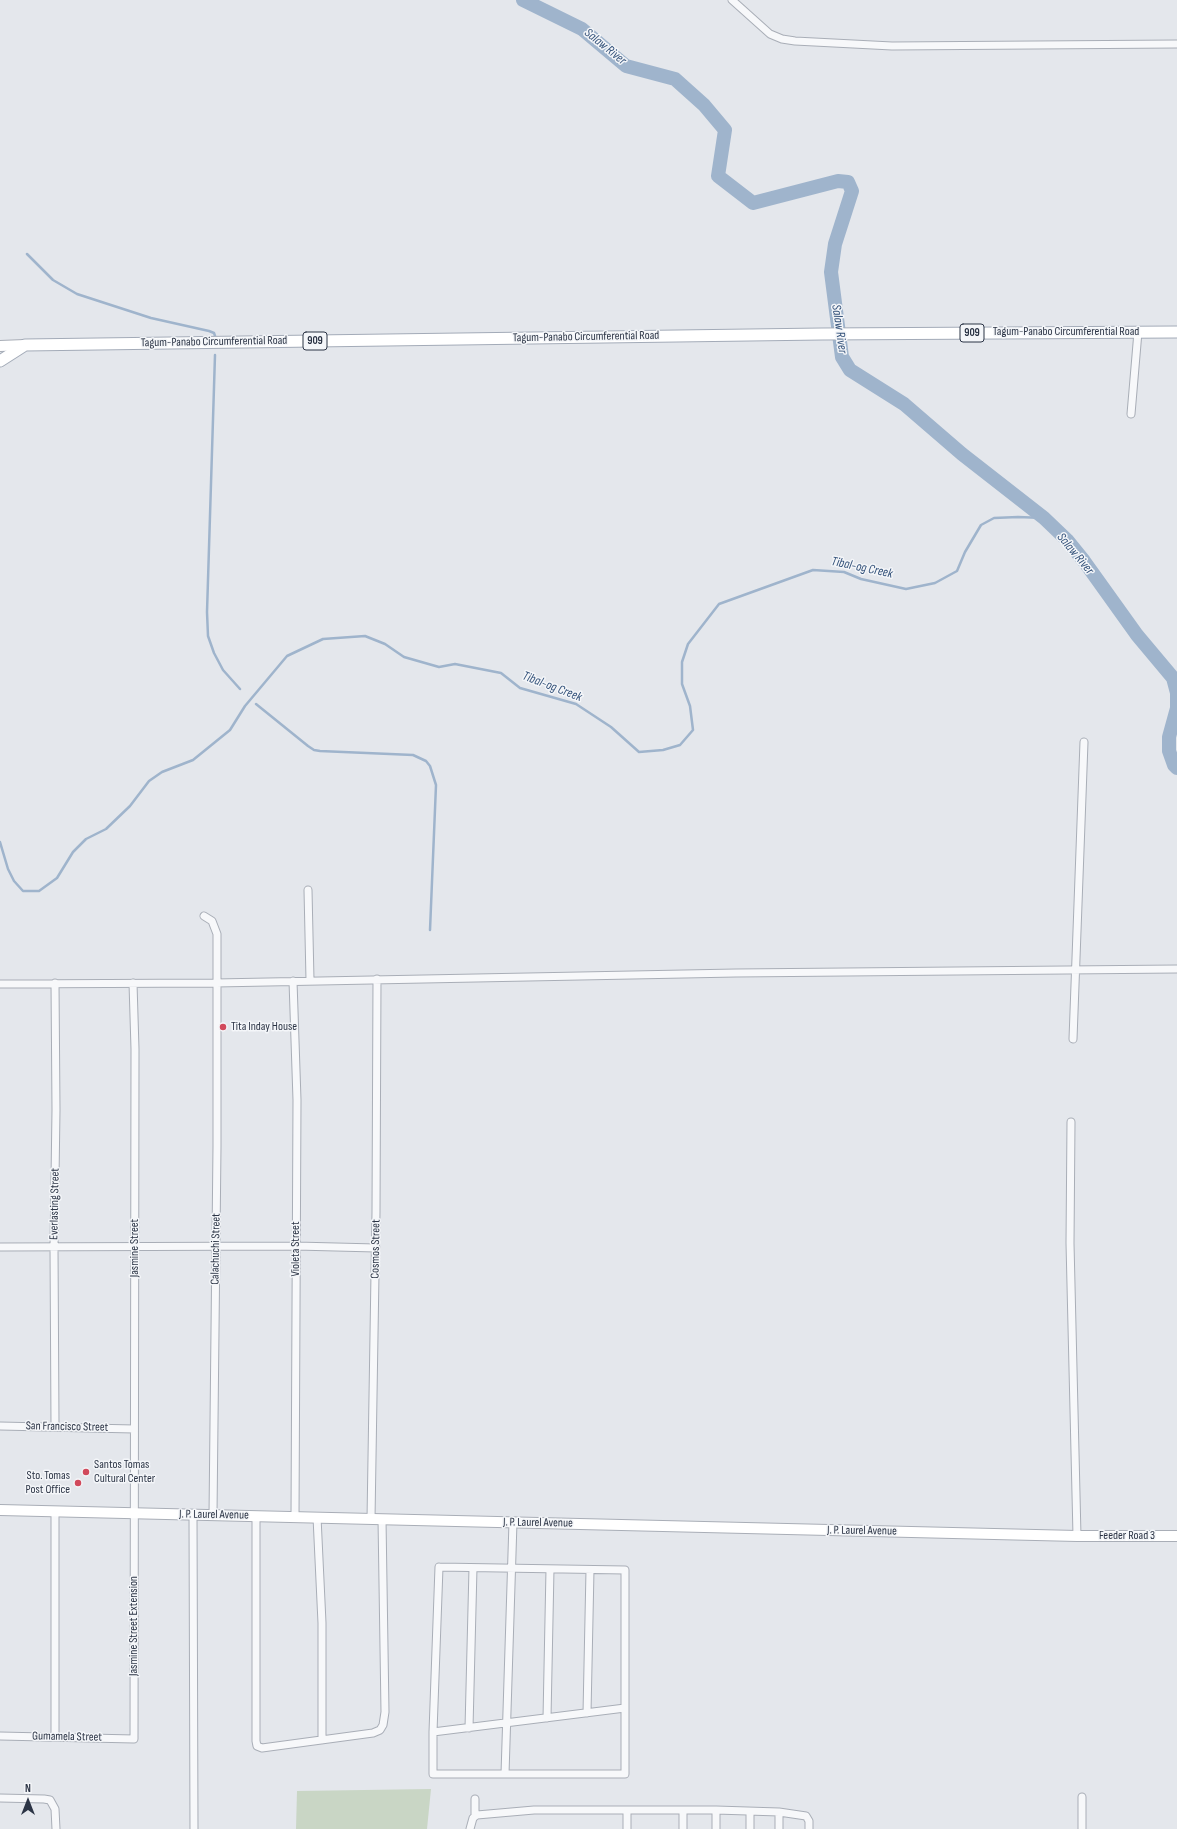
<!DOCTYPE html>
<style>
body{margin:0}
#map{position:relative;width:1177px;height:1829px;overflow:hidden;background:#e4e7ec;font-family:"Sofia Sans Condensed",sans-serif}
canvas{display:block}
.north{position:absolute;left:8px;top:1781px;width:40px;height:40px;-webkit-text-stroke:3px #f4f6f9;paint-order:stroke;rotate:0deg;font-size:11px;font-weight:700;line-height:16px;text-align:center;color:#2b3445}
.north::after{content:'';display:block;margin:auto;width:14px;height:18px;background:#2b3445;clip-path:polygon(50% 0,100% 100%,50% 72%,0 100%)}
</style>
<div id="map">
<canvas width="1177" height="1829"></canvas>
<div class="north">N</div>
</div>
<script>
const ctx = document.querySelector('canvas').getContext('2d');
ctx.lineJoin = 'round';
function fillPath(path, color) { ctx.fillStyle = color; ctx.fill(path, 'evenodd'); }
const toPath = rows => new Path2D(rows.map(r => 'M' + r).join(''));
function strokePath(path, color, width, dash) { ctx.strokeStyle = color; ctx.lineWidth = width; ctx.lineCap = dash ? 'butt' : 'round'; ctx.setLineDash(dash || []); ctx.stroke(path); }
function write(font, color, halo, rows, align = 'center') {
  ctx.font = font + ' "Sofia Sans Condensed",sans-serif'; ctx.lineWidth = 3; ctx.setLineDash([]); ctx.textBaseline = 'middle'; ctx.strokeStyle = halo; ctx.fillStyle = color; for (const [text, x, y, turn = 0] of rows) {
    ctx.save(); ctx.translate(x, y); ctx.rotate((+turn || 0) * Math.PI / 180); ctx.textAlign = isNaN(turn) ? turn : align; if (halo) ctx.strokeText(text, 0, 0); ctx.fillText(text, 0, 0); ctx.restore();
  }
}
const green = toPath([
 [431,1789,427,1829,296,1829,297,1791]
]);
const stream = toPath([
 [27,254,53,280,77,294,151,318,209,331,214,333,215,336],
 [215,355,207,612,208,636,214,653,223,670,240,689],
 [256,704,308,746,314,750,320,751,413,755,426,761,430,766,436,785,430,930],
 [0,842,8,869,14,881,23,891,39,891,57,878,73,852,86,839,106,829,130,806,149,781,162,772,193,760,230,730,245,706,287,656,323,639,365,636,385,644,404,657,439,667,455,664,501,673,520,688,576,704,611,727,639,752,663,750,680,745,693,730,690,706,682,684,682,662,688,644,719,604,813,570,844,572,861,579,906,589,935,583,957,571,965,552,981,525,994,518,1018,517,1044,518]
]);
const river = toPath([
 [523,0,582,29,626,66,675,79,704,105,725,130,718,176,753,203,838,181,848,182,852,191,835,244,831,272,842,357,850,370,904,404,962,454,1044,518,1067,540,1084,561,1137,635,1173,678,1177,693,1177,708,1169,737,1169,751,1174,765,1177,768]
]);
const street = toPath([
 [732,0,770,34,782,39,795,41,892,46,1177,44],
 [1131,414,1138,332],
 [308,890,310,980],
 [204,916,212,921,217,934,217,1146,213,1515],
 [293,981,297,1100,295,1517],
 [55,983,56,1110,54,1247,55,1426],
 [0,984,216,983,736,973,1177,969],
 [1073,1039,1084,742],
 [1071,1122,1070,1243,1077,1536],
 [0,1247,296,1246,376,1248],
 [0,1426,134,1429],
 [193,1514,194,1829],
 [256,1516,256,1741,257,1746,262,1748,373,1733,380,1730,383,1725,385,1712,382,1519],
 [317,1517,322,1623,322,1740],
 [371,1519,376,1212,377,979],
 [439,1567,625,1570,625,1774,433,1774,433,1732,439,1567],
 [587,1713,590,1570],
 [547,1718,550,1569],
 [469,1728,473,1568],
 [433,1732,625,1708],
 [0,1736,134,1739,135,1049,133,983],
 [55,1737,55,1511],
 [505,1774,513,1522],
 [1082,1797,1082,1829],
 [0,1798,44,1799,50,1800,55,1809,56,1829],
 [627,1810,627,1829],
 [716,1810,716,1829],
 [683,1811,683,1829],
 [750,1812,750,1829],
 [779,1812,779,1829],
 [475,1816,475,1799],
 [470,1829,473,1818,477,1815,534,1810,716,1810,779,1812,806,1816,809,1821,809,1829]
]);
const secondary = toPath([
 [0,346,25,345],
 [0,1510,1077,1536,1177,1536]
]);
const primary = toPath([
 [0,361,25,345,822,334,1177,332]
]);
const markers = [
 [223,1027,4,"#d1495b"],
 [86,1472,4,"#d1495b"],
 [78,1483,4,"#d1495b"]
];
const shields = [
 [972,333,24],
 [315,341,24]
];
const shieldNames = [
 ["909",972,333],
 ["909",315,341]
];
const streetNames = [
 ["Tagum-Panabo Circumferential Road",1066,332],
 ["Tagum-Panabo Circumferential Road",586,337,-1],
 ["Tagum-Panabo Circumferential Road",214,342,-1],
 ["Everlasting Street",55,1204,-89],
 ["Jasmine Street",135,1248,-90],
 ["Calachuchi Street",216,1249,-89],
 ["Violeta Street",296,1249,-90],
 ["Cosmos Street",376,1249,-89],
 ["San Francisco Street",67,1427,1],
 ["J. P. Laurel Avenue",214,1515,1],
 ["J. P. Laurel Avenue",538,1523,1],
 ["J. P. Laurel Avenue",862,1531,1],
 ["Feeder Road 3",1127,1536],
 ["Jasmine Street Extension",134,1626,-90],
 ["Gumamela Street",67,1737,1]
];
const poiNames = [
 ["Tita Inday House",231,1027],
 ["Santos Tomas",94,1465],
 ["Cultural Center",94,1479],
 ["Sto. Tomas",70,1476,"right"],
 ["Post Office",70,1490,"right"]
];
const waterNames = [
 ["Salaw River",605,47,39],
 ["Salaw River",839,329,82],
 ["Salaw River",1075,554,50],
 ["Tibal-og Creek",862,568,12],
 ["Tibal-og Creek",552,687,21]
];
fillPath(green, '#c9d6c5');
strokePath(stream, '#9fb4cc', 2.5);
strokePath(river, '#9fb4cc', 14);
strokePath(street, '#a9aeb7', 9);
strokePath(secondary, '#a9aeb7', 12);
strokePath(primary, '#a3abb8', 13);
strokePath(street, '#f7f8fa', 7);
strokePath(secondary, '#fff', 10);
strokePath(primary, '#fff', 11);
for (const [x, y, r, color] of markers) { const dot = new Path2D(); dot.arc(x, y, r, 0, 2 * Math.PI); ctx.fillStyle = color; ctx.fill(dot); strokePath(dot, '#f4f6f9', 1.5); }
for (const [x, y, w] of shields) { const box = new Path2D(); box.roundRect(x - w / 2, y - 9, w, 18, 3); ctx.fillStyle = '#f4f6f9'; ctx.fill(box); strokePath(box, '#2b3445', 1); }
write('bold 11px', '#2b3445', null, shieldNames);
write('12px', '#2b3445', '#f4f6f9', streetNames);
write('12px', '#2b3445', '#f4f6f9', poiNames, 'left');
write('italic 13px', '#34527a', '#f4f6f9', waterNames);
</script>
